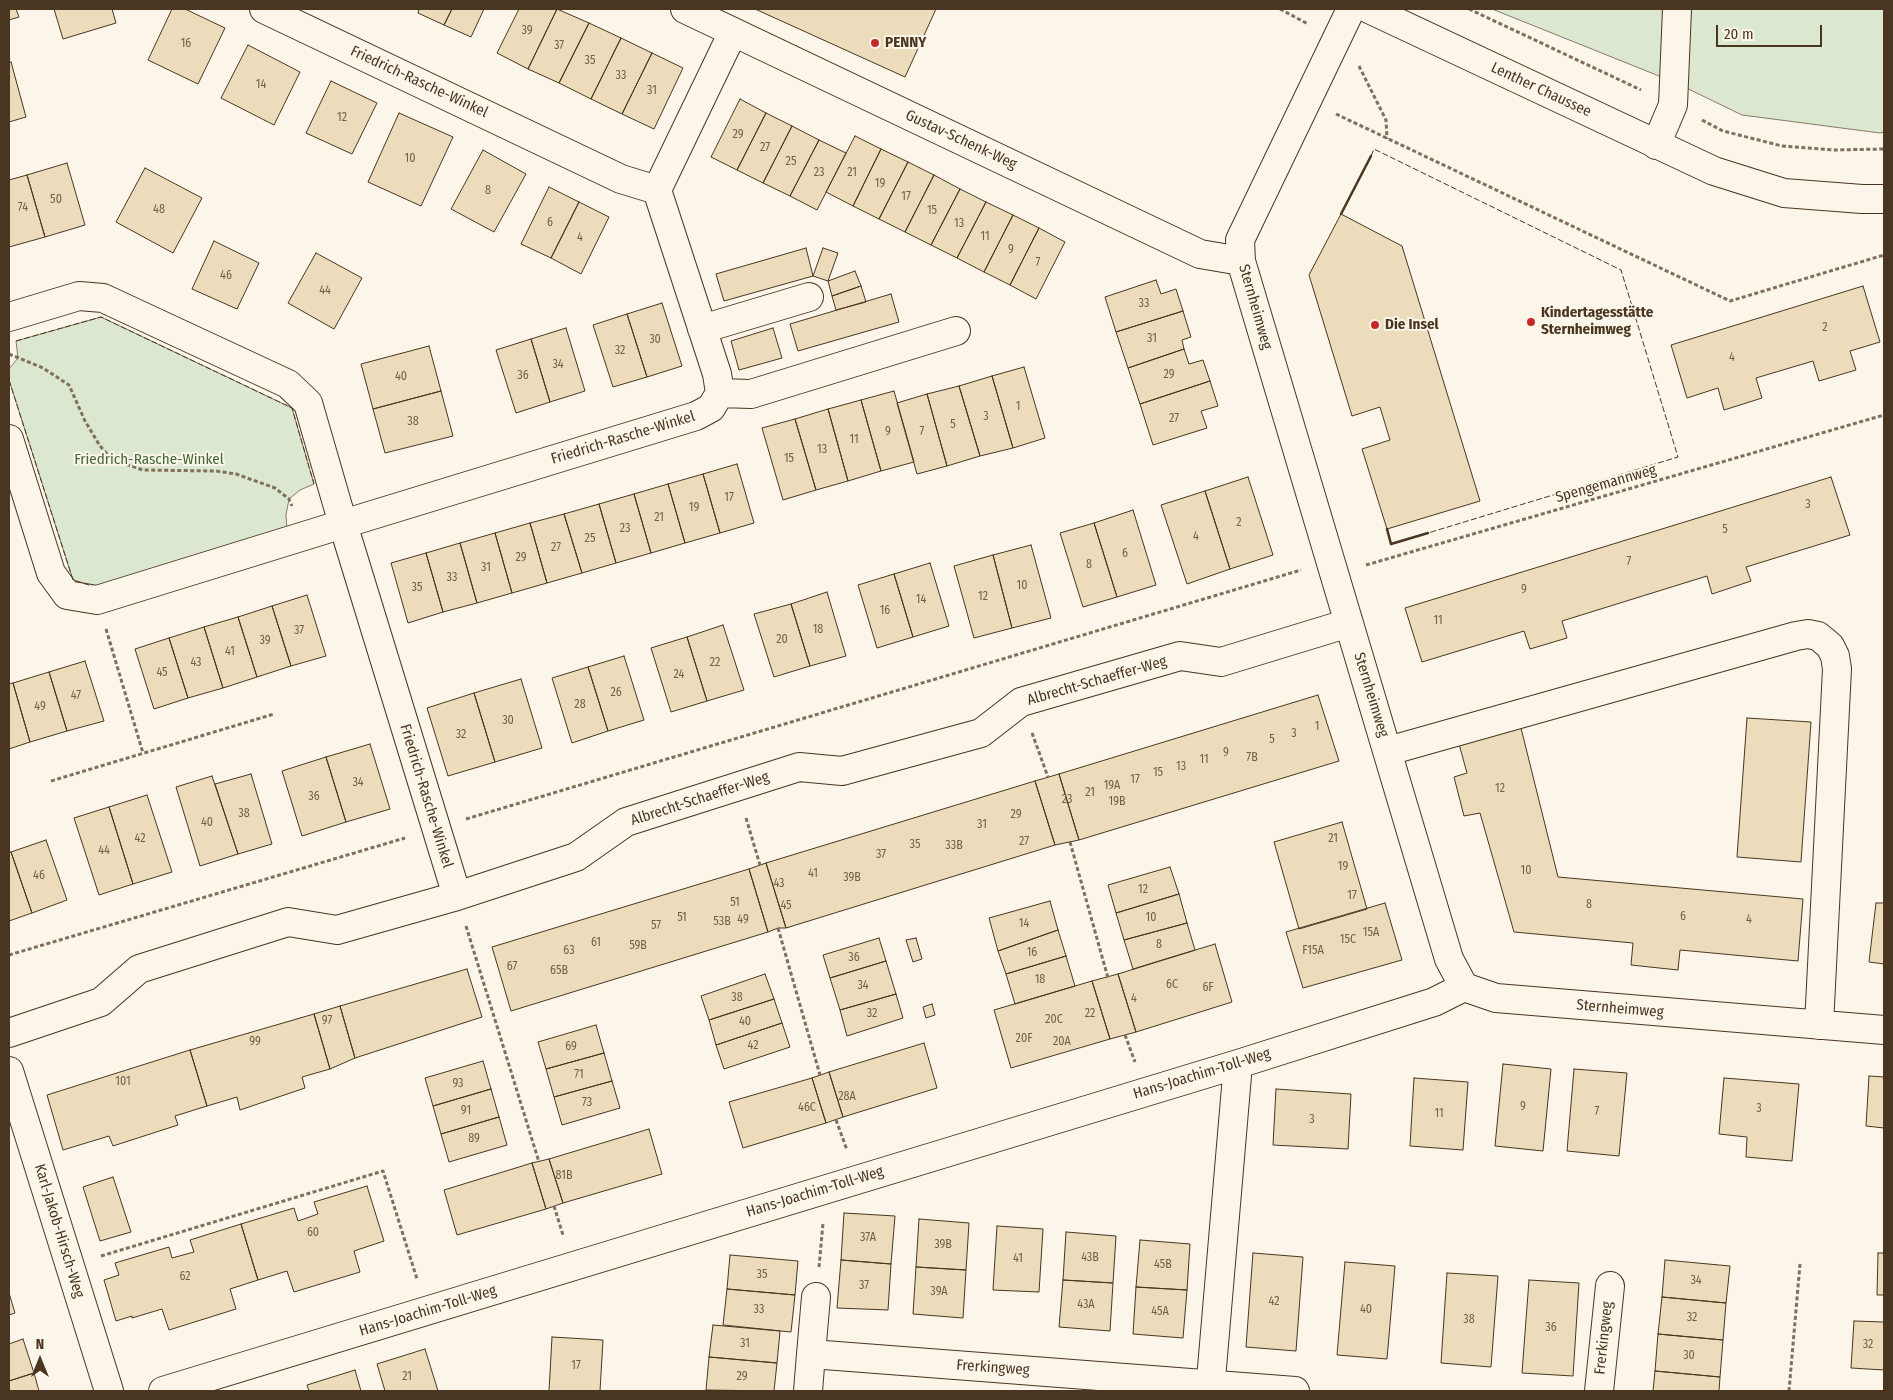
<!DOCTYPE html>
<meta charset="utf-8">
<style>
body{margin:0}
#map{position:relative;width:1893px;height:1400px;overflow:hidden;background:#fbf6e9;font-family:"Fira Sans Condensed",sans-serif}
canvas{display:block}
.frame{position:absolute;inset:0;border:10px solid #4a3520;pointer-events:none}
.north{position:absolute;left:15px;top:1335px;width:50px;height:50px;-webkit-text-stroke:4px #fbf6e9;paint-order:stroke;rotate:0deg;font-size:14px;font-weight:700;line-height:20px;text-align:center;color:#4a3520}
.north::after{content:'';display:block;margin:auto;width:18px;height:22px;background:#4a3520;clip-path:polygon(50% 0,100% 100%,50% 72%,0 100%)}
.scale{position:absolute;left:1716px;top:25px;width:106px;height:22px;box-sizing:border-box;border:2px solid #4a3520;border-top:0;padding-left:6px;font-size:15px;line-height:18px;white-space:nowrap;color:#4a3520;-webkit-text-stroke:4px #fbf6e9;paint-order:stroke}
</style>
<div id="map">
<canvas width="1893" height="1400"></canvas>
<div class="frame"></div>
<div class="north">N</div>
<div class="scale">20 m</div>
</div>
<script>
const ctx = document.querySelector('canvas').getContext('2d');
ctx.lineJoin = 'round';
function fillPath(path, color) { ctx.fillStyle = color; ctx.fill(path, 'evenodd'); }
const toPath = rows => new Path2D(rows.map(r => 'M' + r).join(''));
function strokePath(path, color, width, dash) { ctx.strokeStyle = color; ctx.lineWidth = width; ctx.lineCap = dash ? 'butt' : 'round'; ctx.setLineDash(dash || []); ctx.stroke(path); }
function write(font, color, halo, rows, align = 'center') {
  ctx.font = font + ' "Fira Sans Condensed",sans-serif'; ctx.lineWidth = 4; ctx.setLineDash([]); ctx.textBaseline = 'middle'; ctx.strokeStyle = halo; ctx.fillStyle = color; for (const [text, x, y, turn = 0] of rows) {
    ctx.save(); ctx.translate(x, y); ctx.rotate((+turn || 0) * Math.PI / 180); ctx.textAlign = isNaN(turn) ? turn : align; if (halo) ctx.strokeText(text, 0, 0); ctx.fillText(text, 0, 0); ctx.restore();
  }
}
const green = toPath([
 [1492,9,1884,9,1884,132,1880,133,1742,115,1674,82,1492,9],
 [101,317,292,408,314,484,300,490,289,499,286,515,287,531,102,589,73,580,9,380,9,369,18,358,16,341,101,317]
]);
const building = toPath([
 [9,9,16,9,19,17,9,20,9,9],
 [54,9,112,9,116,23,63,39,54,9],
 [172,9,185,9,225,28,198,84,148,60,172,9],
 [419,9,452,9,444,25,418,13,419,9],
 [452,9,484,9,471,37,444,25,452,9],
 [519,9,557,9,528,69,497,53,519,9],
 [557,9,589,23,559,83,528,69,557,9],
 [755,9,936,9,905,77,755,9],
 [589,23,621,38,591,99,559,83,589,23],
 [621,38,652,53,622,114,591,99,621,38],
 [248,45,300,72,274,125,221,98,248,45],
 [652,53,683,68,654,129,622,114,652,53],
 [11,62,26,117,9,122,9,63,11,62],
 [331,81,377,103,352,154,306,133,331,81],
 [740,99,766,113,737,170,711,157,740,99],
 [399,113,453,137,421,206,368,182,399,113],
 [766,113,792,126,763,183,737,170,766,113],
 [792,126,819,140,790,196,763,183,792,126],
 [855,136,881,149,853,206,826,192,855,136],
 [819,140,846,153,817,210,790,196,819,140],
 [881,149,908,162,879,219,853,206,881,149],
 [483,150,526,174,494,232,451,209,483,150],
 [908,162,934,175,905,232,879,219,908,162],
 [67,163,85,225,45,237,27,175,67,163],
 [145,168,202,198,173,253,116,222,145,168],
 [27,175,45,237,9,247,9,180,27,175],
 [934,175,960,189,931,245,905,232,934,175],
 [549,187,579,202,551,258,521,244,549,187],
 [960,189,986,202,957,258,931,245,960,189],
 [579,202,609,217,581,274,551,258,579,202],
 [986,202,1013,215,984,272,957,258,986,202],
 [1341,214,1402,246,1480,501,1387,529,1362,449,1390,440,1380,407,1352,416,1309,275,1341,214],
 [1013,215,1039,228,1010,285,984,272,1013,215],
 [1039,228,1065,242,1036,299,1010,285,1039,228],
 [214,241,259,263,237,309,192,289,214,241],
 [806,248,813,276,724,301,716,274,806,248],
 [823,248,838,253,828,281,813,276,823,248],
 [316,253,362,278,334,329,288,303,316,253],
 [855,271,861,286,832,296,828,281,855,271],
 [1156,280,1161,294,1176,289,1183,311,1116,332,1105,297,1156,280],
 [861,286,866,302,836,310,832,296,861,286],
 [1863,286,1880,342,1850,351,1856,370,1819,381,1813,361,1756,378,1762,398,1724,410,1718,388,1687,398,1671,345,1863,286],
 [891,294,899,322,798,351,790,324,891,294],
 [662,303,682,366,647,377,627,314,662,303],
 [1183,311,1191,337,1182,340,1184,349,1128,368,1116,332,1183,311],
 [627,314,647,377,613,387,593,325,627,314],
 [566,328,585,391,550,402,531,339,566,328],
 [773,328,782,358,739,370,731,341,773,328],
 [531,339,550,402,516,413,496,350,531,339],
 [429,346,441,391,373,409,361,364,429,346],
 [1184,349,1189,364,1203,360,1210,381,1140,404,1128,368,1184,349],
 [1024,367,1045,438,1013,448,992,376,1024,367],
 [992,376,1013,448,980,456,959,386,992,376],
 [1210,381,1218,406,1201,411,1207,428,1153,445,1140,404,1210,381],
 [959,386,980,456,947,466,927,394,959,386],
 [441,391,453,436,385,453,373,409,441,391],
 [894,391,914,462,881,471,861,400,894,391],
 [927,394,947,466,917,474,897,403,927,394],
 [861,400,881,471,848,481,828,409,861,400],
 [828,409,848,481,816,490,795,419,828,409],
 [795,419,816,490,783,500,762,428,795,419],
 [737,464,754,523,720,533,703,474,737,464],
 [703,474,720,533,685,543,668,484,703,474],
 [1248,477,1273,555,1230,569,1205,491,1248,477],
 [1831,477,1850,535,1746,567,1751,581,1712,594,1707,576,1562,621,1567,638,1530,649,1524,631,1422,662,1405,608,1831,477],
 [668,484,685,543,651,553,634,494,668,484],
 [1205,491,1230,569,1187,584,1161,505,1205,491],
 [634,494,651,553,616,563,599,504,634,494],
 [599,504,616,563,582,573,564,514,599,504],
 [1133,510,1156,585,1117,597,1094,523,1133,510],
 [564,514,582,573,547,583,530,523,564,514],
 [530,523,547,583,512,593,495,533,530,523],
 [1094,523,1117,597,1083,607,1060,533,1094,523],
 [495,533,512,593,477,603,460,543,495,533],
 [460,543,477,603,443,612,426,553,460,543],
 [1031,545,1051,618,1012,628,993,555,1031,545],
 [426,553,443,612,408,623,391,563,426,553],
 [993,555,1012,628,974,638,954,566,993,555],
 [930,563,949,626,913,637,894,574,930,563],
 [894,574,913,637,877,648,858,585,894,574],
 [827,592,846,656,810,666,791,604,827,592],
 [307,595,326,656,291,666,272,606,307,595],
 [791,604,810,666,774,677,754,614,791,604],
 [272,606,291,666,257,677,238,617,272,606],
 [238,617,257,677,223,688,204,627,238,617],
 [723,625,744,690,707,701,687,637,723,625],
 [204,627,223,688,188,698,169,638,204,627],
 [687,637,707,701,671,712,651,648,687,637],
 [169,638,188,698,154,709,135,649,169,638],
 [624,656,644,720,608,731,588,667,624,656],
 [85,661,104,721,67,731,49,672,85,661],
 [588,667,608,731,572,743,552,678,588,667],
 [49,672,67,731,30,742,13,683,49,672],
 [521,679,542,748,495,762,474,693,521,679],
 [13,683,30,742,9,749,9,684,13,683],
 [474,693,495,762,448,776,427,708,474,693],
 [1318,695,1339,761,1079,840,1059,774,1318,695],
 [1747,718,1811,722,1801,862,1737,857,1747,718],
 [1521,728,1558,877,1803,899,1798,961,1680,950,1678,970,1631,965,1633,943,1514,932,1480,813,1464,816,1454,777,1467,773,1459,744,1521,728],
 [370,744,390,809,346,822,326,757,370,744],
 [326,757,346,822,302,836,282,771,326,757],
 [251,774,272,844,238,854,215,784,251,774],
 [1059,774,1079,840,1055,845,1035,781,1059,774],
 [212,776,238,854,200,866,176,787,212,776],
 [1035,781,1055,845,786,928,766,863,1035,781],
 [147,795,172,872,133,884,109,807,147,795],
 [109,807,133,884,99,895,74,818,109,807],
 [1342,822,1367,909,1299,929,1274,842,1342,822],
 [46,840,67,900,32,913,11,852,46,840],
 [11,852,32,913,9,921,9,853,11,852],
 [766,863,786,928,778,928,768,932,749,869,766,863],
 [1170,867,1179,894,1116,913,1108,885,1170,867],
 [749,869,768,932,511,1011,492,947,749,869],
 [1179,894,1187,923,1124,940,1116,913,1179,894],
 [1050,901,1058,930,998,951,989,918,1050,901],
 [1385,903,1402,960,1303,988,1286,932,1385,903],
 [1876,903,1884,903,1884,964,1869,962,1876,903],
 [1187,923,1195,950,1133,969,1124,940,1187,923],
 [1058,930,1066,956,1006,974,998,951,1058,930],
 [879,938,886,961,830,978,823,955,879,938],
 [916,938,922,959,913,962,906,940,916,938],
 [1215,944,1232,1002,1136,1032,1118,974,1215,944],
 [1066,956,1075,986,1015,1004,1006,974,1066,956],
 [886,961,896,994,840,1010,830,978,886,961],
 [467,969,482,1017,355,1058,340,1006,467,969],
 [765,974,774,999,709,1020,701,996,765,974],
 [1118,974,1136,1032,1110,1039,1092,981,1118,974],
 [1092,981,1110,1039,1011,1068,994,1010,1092,981],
 [896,994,903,1018,847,1036,840,1010,896,994],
 [774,999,782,1023,716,1045,709,1020,774,999],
 [932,1004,935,1015,926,1018,923,1007,932,1004],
 [340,1006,355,1058,330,1069,314,1014,340,1006],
 [314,1014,330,1069,302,1077,305,1088,240,1110,237,1097,207,1106,190,1050,314,1014],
 [782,1023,790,1047,724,1069,716,1045,782,1023],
 [596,1025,604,1053,546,1069,538,1042,596,1025],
 [924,1043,937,1088,843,1117,829,1072,924,1043],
 [190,1050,207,1106,175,1116,178,1125,113,1146,109,1136,63,1150,47,1095,190,1050],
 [604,1053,612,1081,554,1097,546,1069,604,1053],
 [483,1061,491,1089,433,1106,425,1078,483,1061],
 [1503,1064,1551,1069,1543,1151,1495,1146,1503,1064],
 [1574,1069,1627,1073,1619,1156,1567,1151,1574,1069],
 [829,1072,843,1117,826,1123,812,1078,829,1072],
 [1869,1076,1884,1077,1884,1128,1866,1126,1869,1076],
 [812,1078,826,1123,743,1148,729,1102,812,1078],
 [1414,1078,1468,1082,1463,1150,1410,1146,1414,1078],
 [1724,1078,1799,1084,1792,1161,1746,1157,1747,1137,1719,1134,1724,1078],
 [612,1081,620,1108,562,1125,554,1097,612,1081],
 [491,1089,499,1117,441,1134,433,1106,491,1089],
 [1276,1089,1351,1094,1348,1149,1273,1145,1276,1089],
 [499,1117,507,1145,449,1162,441,1134,499,1117],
 [649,1129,662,1174,563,1203,549,1159,649,1129],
 [549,1159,563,1203,546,1209,532,1163,549,1159],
 [532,1163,546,1209,457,1235,444,1190,532,1163],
 [113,1177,131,1232,100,1241,83,1187,113,1177],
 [367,1186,384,1241,354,1251,360,1272,294,1292,287,1271,258,1280,241,1224,294,1208,298,1221,318,1214,314,1202,367,1186],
 [844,1213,895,1216,891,1264,841,1260,844,1213],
 [919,1219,969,1223,966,1270,916,1267,919,1219],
 [241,1224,258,1280,230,1289,236,1309,169,1330,162,1309,132,1318,132,1316,116,1321,104,1280,119,1275,115,1263,169,1247,172,1258,194,1252,190,1240,241,1224],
 [997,1226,1043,1229,1039,1292,993,1290,997,1226],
 [1066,1232,1116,1236,1113,1283,1063,1280,1066,1232],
 [1140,1240,1190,1244,1187,1290,1136,1287,1140,1240],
 [1253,1253,1303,1257,1296,1351,1246,1347,1253,1253],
 [1878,1253,1884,1253,1884,1295,1877,1295,1878,1253],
 [730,1255,798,1261,795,1295,727,1289,730,1255],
 [841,1260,891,1264,888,1310,837,1308,841,1260],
 [1665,1260,1730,1266,1726,1303,1662,1297,1665,1260],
 [1345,1262,1395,1266,1387,1359,1337,1355,1345,1262],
 [916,1267,966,1270,963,1318,913,1314,916,1267],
 [1447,1273,1498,1276,1491,1367,1441,1363,1447,1273],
 [1063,1280,1113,1283,1110,1331,1059,1327,1063,1280],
 [1529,1280,1579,1283,1573,1376,1522,1373,1529,1280],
 [1136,1287,1187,1290,1183,1338,1133,1334,1136,1287],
 [727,1289,795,1295,791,1332,723,1325,727,1289],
 [9,1293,15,1313,9,1315,9,1293],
 [1662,1297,1726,1303,1723,1340,1658,1334,1662,1297],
 [1854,1321,1884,1322,1884,1370,1851,1368,1854,1321],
 [713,1325,780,1331,777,1363,709,1357,713,1325],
 [1658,1334,1723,1340,1720,1377,1655,1371,1658,1334],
 [552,1337,603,1340,600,1391,549,1391,552,1337],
 [23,1339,34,1373,9,1381,9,1344,23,1339],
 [425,1349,438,1391,385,1391,377,1364,425,1349],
 [709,1357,777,1363,774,1391,706,1390,709,1357],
 [355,1370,361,1391,309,1391,307,1385,355,1370],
 [1655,1371,1720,1377,1719,1391,1653,1391,1655,1371],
 [34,1373,39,1391,9,1391,9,1381,34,1373]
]);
const path = toPath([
 [1280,9,1308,24],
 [1469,9,1641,90],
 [1359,66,1386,120,1387,139],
 [1336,114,1730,301,1884,255],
 [1702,120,1723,131,1782,146,1834,150,1884,149],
 [9,354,43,368,69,385,85,421,100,446,109,456,119,462,143,470,216,471,236,474,275,488,289,499,292,506],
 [1366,565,1884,415],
 [106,629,143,753],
 [1032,733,1048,777],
 [51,781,274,714],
 [746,818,760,865],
 [466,819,1301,570],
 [1070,842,1108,978],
 [466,926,539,1162],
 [778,928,820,1075],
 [9,955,405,838],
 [1125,1035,1135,1062],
 [836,1120,847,1150],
 [554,1206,563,1235],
 [101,1256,383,1171,417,1279],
 [819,1267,823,1223],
 [1789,1391,1800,1264]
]);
const minor = toPath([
 [264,9,621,179,657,190],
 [685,9,1200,254,1241,261],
 [1351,9,1240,240,1241,261,1449,959,1464,987,1496,998,1884,1030],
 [1369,9,1714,171,1784,193,1862,199,1884,199],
 [1656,145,1673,105,1677,9],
 [9,317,79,296,103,298,288,384,308,403,343,524,97,600,67,595,51,573,9,439],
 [702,329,809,297],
 [720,393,751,394,956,331],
 [1388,751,1796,636,1808,634,1818,636,1830,646,1835,656,1837,669,1819,1025],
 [457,896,343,524,696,416,711,408,720,393,717,374,657,190,733,32],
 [9,1033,101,1002,139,969,288,922,337,930,457,896,576,857,626,822,799,767,842,771,981,733,1021,702,1180,656,1221,662,1349,623],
 [9,1071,109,1391],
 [811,1354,816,1297],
 [163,1391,1238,1064,1434,1002,1464,987],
 [808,1391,811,1354,1295,1391],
 [1210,1391,1238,1064],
 [1599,1391,1610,1286]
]);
const fence = toPath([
 [1371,156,1374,149,1621,270,1678,457,1428,533],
 [16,341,101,317,292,408,314,484],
 [9,380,73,580,92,586]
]);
const wall = toPath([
 [1341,214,1371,156],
 [1387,529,1391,544,1428,533]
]);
const markers = [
 [875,43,5,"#c62828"],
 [1531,322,5,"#c62828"],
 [1375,325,5,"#c62828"]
];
const numberNames = [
 ["39",527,31],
 ["16",186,44],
 ["37",559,46],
 ["35",590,61],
 ["33",621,76],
 ["14",261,85],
 ["31",652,91],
 ["12",342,118],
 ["29",738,135],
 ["27",765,148],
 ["10",410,159],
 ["25",791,162],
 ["23",819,173],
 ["21",852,173],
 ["19",880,184],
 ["8",488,191],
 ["17",906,197],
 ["50",56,200],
 ["74",23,208],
 ["48",159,210],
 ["15",932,211],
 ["6",550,223],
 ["13",959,224],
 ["11",985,237],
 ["4",580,238],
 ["9",1011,250],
 ["7",1038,263],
 ["46",226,276],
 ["44",325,291],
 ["33",1144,304],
 ["2",1825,328],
 ["31",1152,339],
 ["30",655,340],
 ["32",620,351],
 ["4",1732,358],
 ["34",558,365],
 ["29",1169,375],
 ["36",523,376],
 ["40",401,377],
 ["1",1018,407],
 ["3",986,417],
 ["27",1174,419],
 ["38",413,422],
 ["5",953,425],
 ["9",888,432],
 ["7",922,432],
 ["11",854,440],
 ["13",822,450],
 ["15",789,459],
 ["17",729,498],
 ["3",1808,505],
 ["19",694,508],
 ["21",659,518],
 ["2",1239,523],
 ["23",625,529],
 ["5",1725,530],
 ["4",1196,537],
 ["25",590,539],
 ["27",556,548],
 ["6",1125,554],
 ["29",521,558],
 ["7",1629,562],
 ["8",1089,565],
 ["31",486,568],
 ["33",452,578],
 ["10",1022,586],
 ["35",417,588],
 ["9",1524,590],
 ["12",983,597],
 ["14",921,600],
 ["16",885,611],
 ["11",1438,621],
 ["18",818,630],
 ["37",299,631],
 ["20",782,640],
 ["39",265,641],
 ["41",230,652],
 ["43",196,663],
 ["22",715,663],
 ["45",162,673],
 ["24",679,675],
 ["26",616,693],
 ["47",76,696],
 ["28",580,705],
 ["49",40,707],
 ["30",508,721],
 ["1",1317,727],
 ["3",1294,734],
 ["32",461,735],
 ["5",1272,740],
 ["9",1226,753],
 ["7B",1252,758],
 ["11",1204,760],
 ["13",1181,767],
 ["15",1158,773],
 ["17",1135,780],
 ["34",358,783],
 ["19A",1112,786],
 ["12",1500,789],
 ["21",1090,793],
 ["36",314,797],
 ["23",1067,800],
 ["19B",1117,802],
 ["38",244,814],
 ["29",1016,815],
 ["40",207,823],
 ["31",982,825],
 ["42",140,839],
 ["21",1333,839],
 ["27",1024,842],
 ["35",915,845],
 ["33B",954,846],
 ["44",104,851],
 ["37",881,855],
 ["19",1343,867],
 ["10",1526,871],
 ["41",813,874],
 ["46",39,876],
 ["39B",852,878],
 ["43",779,884],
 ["12",1143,890],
 ["17",1352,896],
 ["51",735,903],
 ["8",1589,905],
 ["45",786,906],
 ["6",1683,917],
 ["51",682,918],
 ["10",1151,918],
 ["49",743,920],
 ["4",1749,920],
 ["53B",722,922],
 ["14",1024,924],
 ["57",656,926],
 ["15A",1371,933],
 ["15C",1348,940],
 ["61",596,943],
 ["8",1159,945],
 ["59B",638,946],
 ["63",569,951],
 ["F15A",1313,951],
 ["16",1032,953],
 ["36",854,958],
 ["67",512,967],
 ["65B",559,971],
 ["18",1040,980],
 ["6C",1172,985],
 ["34",863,986],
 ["6F",1208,988],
 ["38",737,998],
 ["4",1134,999],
 ["32",872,1014],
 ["22",1090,1014],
 ["20C",1054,1020],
 ["97",327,1021],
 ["40",745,1022],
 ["20F",1024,1039],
 ["99",255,1042],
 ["20A",1062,1042],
 ["42",753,1046],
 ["69",571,1047],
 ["71",579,1075],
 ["101",123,1082],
 ["93",458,1084],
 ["28A",847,1097],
 ["73",587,1103],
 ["9",1523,1107],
 ["46C",807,1108],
 ["3",1759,1109],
 ["91",466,1111],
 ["7",1597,1112],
 ["11",1439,1114],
 ["3",1312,1120],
 ["89",474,1139],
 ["81B",564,1176],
 ["60",313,1233],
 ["37A",868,1238],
 ["39B",943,1245],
 ["43B",1090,1258],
 ["41",1018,1259],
 ["45B",1163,1265],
 ["35",762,1275],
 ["62",185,1277],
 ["34",1696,1281],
 ["37",864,1286],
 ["39A",939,1292],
 ["42",1274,1302],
 ["43A",1086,1305],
 ["33",759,1310],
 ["40",1366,1310],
 ["45A",1160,1312],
 ["32",1692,1318],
 ["38",1469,1320],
 ["36",1551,1328],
 ["31",745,1344],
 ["32",1868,1345],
 ["30",1689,1356],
 ["17",576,1366],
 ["21",407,1377],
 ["29",742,1377]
];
const poiNames = [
 ["PENNY",885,43],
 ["Kindertagesstätte",1541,313],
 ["Sternheimweg",1541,330],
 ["Die Insel",1385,325]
];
const streetNames = [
 ["Friedrich-Rasche-Winkel",419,82,25],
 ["Lenther Chaussee",1541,90,25],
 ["Gustav-Schenk-Weg",961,140,25],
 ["Sternheimweg",1255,307,74],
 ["Friedrich-Rasche-Winkel",623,438,-17],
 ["Spengemannweg",1606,484,-16],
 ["Albrecht-Schaeffer-Weg",1097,681,-16],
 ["Sternheimweg",1371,695,73],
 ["Friedrich-Rasche-Winkel",426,796,73],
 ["Albrecht-Schaeffer-Weg",700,799,-18],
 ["Sternheimweg",1620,1009,5],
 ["Hans-Joachim-Toll-Weg",1202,1074,-17],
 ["Hans-Joachim-Toll-Weg",815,1192,-17],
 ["Karl-Jakob-Hirsch-Weg",59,1231,73],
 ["Hans-Joachim-Toll-Weg",428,1311,-17],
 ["Frerkingweg",1604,1338,-84],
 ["Frerkingweg",993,1368,4]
];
const parkNames = [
 ["Friedrich-Rasche-Winkel",149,460]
];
fillPath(green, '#dce7d0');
strokePath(green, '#887966', 1);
fillPath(building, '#ecdcbc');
strokePath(building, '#4a3520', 1);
strokePath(minor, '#4a3520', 30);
strokePath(path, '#7f6f5c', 3, [4, 2.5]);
strokePath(minor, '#fbf6e9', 28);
strokePath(fence, '#4a3520', 1, [6, 2.5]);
strokePath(wall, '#4a3520', 2.5);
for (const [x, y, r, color] of markers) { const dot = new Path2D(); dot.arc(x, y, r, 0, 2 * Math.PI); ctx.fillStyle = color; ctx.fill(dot); strokePath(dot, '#fbf6e9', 2); }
write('12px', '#725f47', null, numberNames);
write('bold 15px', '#4a3520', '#fbf6e9', poiNames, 'left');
write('15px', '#4a3520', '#fbf6e9', streetNames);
write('15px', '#436837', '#fbf6e9', parkNames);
</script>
